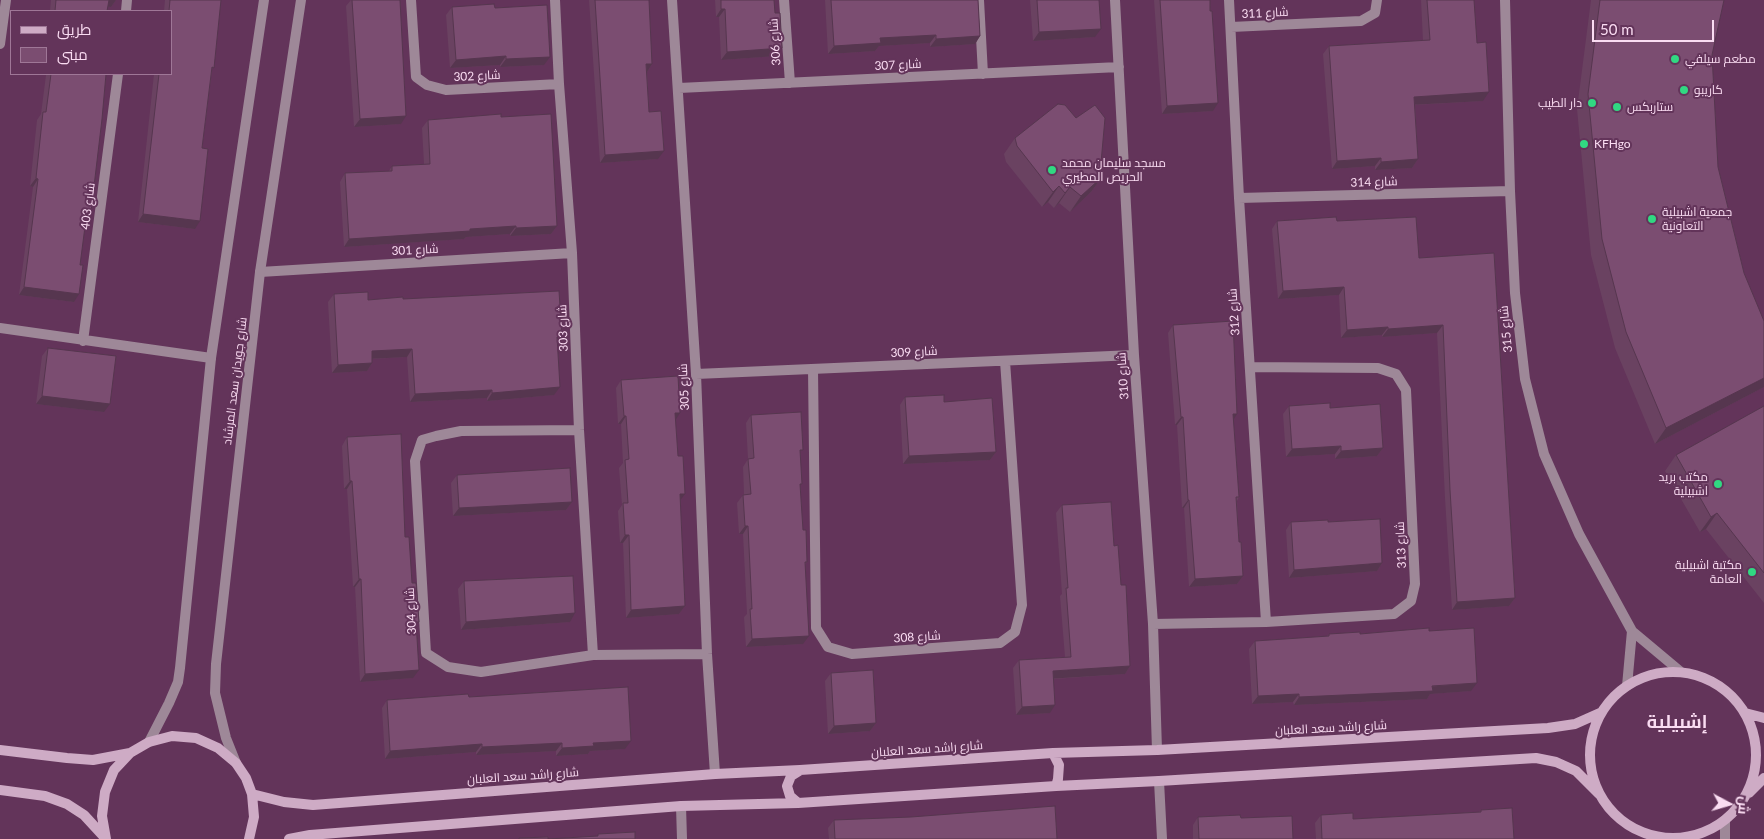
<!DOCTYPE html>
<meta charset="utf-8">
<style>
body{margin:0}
#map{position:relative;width:1764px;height:839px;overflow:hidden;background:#63345a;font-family:Lato,Cairo,sans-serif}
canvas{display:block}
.legend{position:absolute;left:10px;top:10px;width:162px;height:65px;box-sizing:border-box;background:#63345a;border:1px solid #9f7797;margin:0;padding:6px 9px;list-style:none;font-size:15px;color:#fadcf2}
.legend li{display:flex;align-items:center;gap:10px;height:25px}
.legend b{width:25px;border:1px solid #9f7797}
.north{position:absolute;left:1704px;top:779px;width:50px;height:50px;-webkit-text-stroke:4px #63345a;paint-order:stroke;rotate:96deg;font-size:14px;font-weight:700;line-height:20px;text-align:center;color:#fadcf2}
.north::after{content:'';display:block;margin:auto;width:18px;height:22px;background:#fadcf2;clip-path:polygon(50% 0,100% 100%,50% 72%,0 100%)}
.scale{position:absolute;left:1592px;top:20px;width:122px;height:22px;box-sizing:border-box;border:2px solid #fadcf2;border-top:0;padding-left:6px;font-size:15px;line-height:18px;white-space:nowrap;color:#fadcf2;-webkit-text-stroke:4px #63345a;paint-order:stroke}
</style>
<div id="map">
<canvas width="1764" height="839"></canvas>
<ul class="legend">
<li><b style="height:6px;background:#ceabc5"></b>طريق</li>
<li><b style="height:14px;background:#7b4d71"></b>مبنى</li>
</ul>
<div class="north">ش</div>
<div class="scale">50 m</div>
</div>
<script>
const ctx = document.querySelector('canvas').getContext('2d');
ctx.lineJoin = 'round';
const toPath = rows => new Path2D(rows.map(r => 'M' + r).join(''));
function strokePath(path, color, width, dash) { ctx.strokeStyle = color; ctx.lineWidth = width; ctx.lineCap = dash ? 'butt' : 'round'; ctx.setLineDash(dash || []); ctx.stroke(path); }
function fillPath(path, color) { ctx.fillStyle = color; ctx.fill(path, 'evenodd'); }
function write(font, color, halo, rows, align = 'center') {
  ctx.font = font + ' Lato,Cairo,sans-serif'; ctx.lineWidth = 4; ctx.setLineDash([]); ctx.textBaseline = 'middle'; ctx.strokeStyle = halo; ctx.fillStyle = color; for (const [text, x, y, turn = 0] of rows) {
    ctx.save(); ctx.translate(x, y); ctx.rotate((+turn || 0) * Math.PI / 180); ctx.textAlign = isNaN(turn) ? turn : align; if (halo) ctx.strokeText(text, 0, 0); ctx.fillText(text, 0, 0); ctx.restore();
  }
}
const minor = toPath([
 [411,0,416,77,427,85,446,90,559,84],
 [555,0,559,84,572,253,579,430,593,655],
 [672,0,696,374,707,654,715,774],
 [784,0,790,83],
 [979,0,983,74],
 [1115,0,1134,355,1153,624,1157,750],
 [1229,0,1239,198,1266,622],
 [1505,0,1510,191,1515,293,1525,379,1544,454,1579,534,1632,631,1681,672],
 [126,11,127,0],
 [1231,27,1361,21,1375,13,1377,0],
 [0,44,6,0],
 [679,88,1119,67],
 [1239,198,1510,191],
 [260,272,572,253],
 [0,328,211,358],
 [83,341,118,74],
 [813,369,816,628,828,647,852,654,1000,643,1015,632,1022,605,1005,361],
 [696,374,1134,355],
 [579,430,461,431,436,436,422,440,415,461,426,653,448,667,481,672,593,655,707,654],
 [1153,624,1266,622,1394,614,1411,601,1415,584,1406,390,1396,374,1378,368,1251,367],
 [1627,686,1632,631],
 [1159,781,1162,839],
 [681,806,682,839],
 [1725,820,1725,839],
 [1663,838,1667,839]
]);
const tertiary = toPath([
 [149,742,169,703,178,682,180,668,211,358,264,0],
 [236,763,226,738,215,693,216,664,260,272,301,0]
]);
const secondary = toPath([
 '1590 755a83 83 0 1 1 166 0a83 83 0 1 1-166 0Z',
 [1745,713,1764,718],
 [0,750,67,758,93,760,130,753],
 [1053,753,1059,765,1058,779,1056,786],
 [0,790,45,796,67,804,84,815,106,839],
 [1749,793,1764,778],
 [252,794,284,802,313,805,715,774,800,770,1053,753,1157,750,1548,728,1575,724,1602,712],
 [798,803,790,796,787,786,791,776,799,771],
 [106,839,102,816,105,792,114,770,130,753,149,742,172,736,196,738,218,748,236,763,246,778,252,794,254,817,249,839],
 [289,839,310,835,681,806,798,803,1056,786,1159,781,1536,758,1556,762,1576,771,1599,794]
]);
const wall = toPath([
 [51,0,116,0,111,7,108,7,107,11,50,11],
 [165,0,221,0,202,148,195,229,138,222,154,74,171,74,171,11,164,11],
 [351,0,400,0,401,124,354,127,346,6],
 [589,0,649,0,652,64,647,72,649,112,658,159,600,163],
 [715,0,774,0,775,13,782,48,776,56,721,60,719,17,716,17],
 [825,0,978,0,980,36,975,44,930,47,930,43,879,46,875,51,828,54],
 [1030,0,1099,0,1095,37,1033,41],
 [1154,0,1210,0,1213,111,1162,114],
 [1421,0,1474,0,1477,43,1483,101,1415,105,1418,159,1412,168,1375,170,1375,166,1332,169,1323,54,1329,46,1423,41],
 [1591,0,1724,0,1712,55,1718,167,1744,273,1764,321,1764,387,1655,444,1615,348,1591,255,1577,109],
 [452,7,495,8,544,65,500,67,500,65,450,68,446,15],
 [42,74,106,74,90,220,85,227,74,302,19,295,33,187,30,186,37,120,41,114,46,75],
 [501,117,557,226,551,234,510,236,510,234,466,237,464,239,344,247,340,182,345,173,389,171,392,166,424,164,422,128,428,120],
 [1015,138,1100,174,1102,177,1091,192,1070,212,1059,203,1054,208,1048,202,1042,207,1006,162,1004,154],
 [1277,221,1337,221,1419,258,1494,253,1515,598,1509,606,1452,610,1445,498,1437,333,1382,337,1382,335,1341,338,1339,295,1278,299,1272,229],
 [334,294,368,300,403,299,562,337,557,344,554,395,487,401,487,398,410,402,407,357,372,359,372,363,367,371,332,373,328,302],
 [1173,325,1233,420,1239,497,1237,501,1239,542,1243,576,1237,584,1189,587,1184,508,1182,508,1177,425,1175,425,1168,333],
 [48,348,104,412,36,404,42,356],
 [621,380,675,420,680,500,685,606,679,614,626,618,623,543,620,543,618,511,622,505,619,468,623,463,621,424,618,424,616,388],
 [905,397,944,402,996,452,990,460,903,464,900,405],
 [1289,406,1383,448,1377,456,1335,459,1335,454,1286,457,1283,414],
 [1764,406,1764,603,1706,529,1700,532,1665,471,1676,455],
 [751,415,800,454,800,487,803,530,807,562,805,565,803,644,746,647,744,617,747,614,743,534,739,534,737,503,743,495,744,494,743,467,748,459,746,423],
 [347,437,405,537,412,583,416,626,413,678,360,682,355,587,353,587,347,489,344,489,342,446],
 [457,475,572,502,566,510,453,516,451,483],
 [1062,505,1114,546,1121,585,1130,666,1125,674,1054,679,1050,713,1016,715,1013,668,1019,660,1065,657,1060,596,1062,594,1056,513],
 [1291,522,1328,522,1382,563,1377,571,1289,578,1286,530],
 [464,581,570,622,461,630,458,589],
 [1429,631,1471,691,1430,694,1427,699,1294,705,1293,702,1252,704,1249,649,1255,641,1327,636,1329,634,1360,634],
 [831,673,876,723,870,731,828,734,825,681],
 [469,697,625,749,590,751,588,754,556,756,556,751,476,755,476,752,385,759,382,708,387,700],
 [1481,810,1514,839,1316,839,1315,823,1321,815,1353,819,1479,812],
 [1198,817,1293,839,1193,839,1193,825],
 [834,820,1057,839,829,839,828,828]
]);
const shadedWall = toPath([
 [108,0,116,0,111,7,103,6],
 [721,9,725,9,719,17,716,17],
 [1101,29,1095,37,1033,41,1039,32],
 [936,35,930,43,879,46,875,51,828,54,834,46,880,38],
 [980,36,975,44,930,47,936,39],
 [782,48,776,56,721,60,727,52],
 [506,56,500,65,450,68,456,60],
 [550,57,544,65,500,67,506,59],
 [646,64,652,64,647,72],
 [1489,92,1483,101,1409,105,1414,97],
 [1218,103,1213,111,1162,114,1167,106],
 [406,116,401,124,354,127,360,119],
 [664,151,658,159,600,163,605,155],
 [1381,158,1375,166,1332,169,1337,161],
 [1418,159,1412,168,1375,170,1381,162],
 [1102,177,1091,192,1070,212,1081,196],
 [36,178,38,179,33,187,30,186],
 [1059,186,1048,202,1042,207,1053,192],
 [1070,187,1059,203,1054,208,1065,193],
 [143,214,200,221,195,229,138,222],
 [86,219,90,220,84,228],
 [516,226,510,234,466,237,464,239,344,247,349,239,470,229],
 [557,226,551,234,510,236,516,228],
 [24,287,79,294,74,302,19,295],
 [1344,287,1339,295,1278,299,1283,291],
 [1443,325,1437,333,1382,337,1388,329],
 [1388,327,1382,335,1341,338,1347,330],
 [557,337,562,337,556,345],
 [412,349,407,357,366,359,372,351],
 [372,363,367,371,332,373,338,365],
 [1764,378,1764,387,1655,444,1666,428],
 [560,387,554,395,487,401,492,393],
 [492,390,487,398,410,402,415,394],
 [42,396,110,404,104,412,36,404],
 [675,413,680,413,675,421],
 [1233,414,1237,414,1232,422],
 [624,416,626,416,621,424,618,424],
 [1181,417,1183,417,1177,425,1175,425],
 [1341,446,1335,454,1286,457,1292,449],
 [1383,448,1377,456,1335,459,1341,451],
 [996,452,990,460,903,464,909,456],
 [350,481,352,481,347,489,344,489],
 [680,494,685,494,679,502],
 [1188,500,1189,500,1184,508,1182,508],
 [572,502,566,510,453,516,459,508],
 [1717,513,1706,529,1700,532,1711,517],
 [745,526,748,526,743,534,739,534],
 [625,535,629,535,623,543,620,543],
 [1382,563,1377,571,1289,578,1294,570],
 [1243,576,1237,584,1189,587,1195,579],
 [359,579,361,579,355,587,353,587],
 [1515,598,1509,606,1452,610,1457,602],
 [685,606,679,614,626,618,631,610],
 [575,613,570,622,461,630,466,622],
 [809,636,803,644,746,647,752,639],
 [1130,666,1125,674,1047,679,1053,671],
 [419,670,413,678,360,682,365,674],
 [1477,683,1471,691,1430,694,1427,699,1294,705,1299,697],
 [1299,694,1293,702,1252,704,1258,696],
 [1055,705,1050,713,1016,715,1022,707],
 [876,723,870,731,828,734,834,726],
 [631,741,625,749,590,751,588,754,556,756,562,748,593,743],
 [562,743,556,751,476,755,482,747],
 [482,744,476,752,385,759,390,751]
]);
const building = toPath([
 [56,0,109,0,107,11,55,11,56,0],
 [170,0,221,0,214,68,212,67,202,148,208,149,200,221,143,214,159,74,171,74,171,11,169,11,170,0],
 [352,0,400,0,406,116,360,119,352,0],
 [595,0,649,0,652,64,646,64,649,112,661,111,664,151,605,155,595,0],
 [721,0,774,0,775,13,780,13,782,48,727,52,725,9,721,9,721,0],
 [831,0,978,0,980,36,936,39,936,35,880,38,881,43,834,46,831,0],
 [1037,0,1099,0,1101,29,1039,32,1037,0],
 [1160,0,1210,0,1210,11,1212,11,1218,103,1167,106,1160,0],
 [1427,0,1474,0,1477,43,1486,42,1489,92,1414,97,1418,159,1381,162,1381,158,1337,161,1329,46,1430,40,1427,0],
 [1600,0,1724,0,1712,55,1718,167,1744,273,1764,321,1764,378,1666,428,1626,332,1602,239,1588,94,1600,0],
 [494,4,495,8,547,5,550,57,506,59,506,56,456,60,452,7,494,4],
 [51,74,106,74,102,119,90,220,86,219,80,265,83,265,79,294,24,287,38,179,36,178,43,112,46,112,51,74],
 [1058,104,1065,105,1076,118,1095,105,1105,118,1100,174,1102,177,1081,196,1070,187,1065,193,1059,186,1053,192,1017,146,1015,138,1058,104],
 [501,114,501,117,551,114,557,226,516,228,516,226,470,229,470,231,349,239,345,173,392,171,392,166,430,164,428,120,501,114],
 [1336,217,1337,221,1416,217,1419,258,1494,253,1515,598,1457,602,1450,490,1443,325,1388,329,1388,327,1347,330,1344,287,1283,291,1277,221,1336,217],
 [559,291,562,337,557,337,560,387,492,393,492,390,415,394,412,349,372,351,372,363,338,365,334,294,368,292,368,300,403,297,403,299,559,291],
 [1233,321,1237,414,1233,414,1239,497,1236,497,1239,542,1241,542,1243,576,1195,579,1189,500,1188,500,1183,417,1181,417,1173,325,1233,321],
 [48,348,116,356,110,404,42,396,48,348],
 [678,376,680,413,675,413,678,456,683,456,685,494,680,494,685,606,631,610,629,535,625,535,623,503,628,503,625,460,629,459,626,416,624,416,621,380,678,376],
 [944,395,944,402,992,398,996,452,909,456,905,397,944,395],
 [1330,403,1330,408,1380,404,1383,448,1341,451,1341,446,1292,449,1289,406,1330,403],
 [1764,406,1764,573,1717,513,1711,517,1676,455,1764,406],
 [801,412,803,450,800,450,802,484,800,484,803,530,806,530,807,562,805,562,809,636,752,639,750,609,752,609,748,526,745,526,743,495,751,494,748,459,754,458,751,415,801,412],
 [401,434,405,537,409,537,412,583,416,583,419,622,416,622,419,670,365,674,361,579,359,579,352,481,350,481,347,437,401,434],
 [570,468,572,502,459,508,457,475,570,468],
 [1111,502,1114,546,1118,545,1121,585,1126,585,1130,666,1053,671,1055,705,1022,707,1019,660,1071,657,1066,588,1068,588,1062,505,1111,502],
 [1380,519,1382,563,1294,570,1291,522,1328,520,1328,522,1380,519],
 [573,576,575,613,466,622,464,581,573,576],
 [1429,628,1429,631,1474,628,1477,683,1432,686,1433,691,1299,697,1299,694,1258,696,1255,641,1329,636,1329,634,1360,632,1360,634,1429,628],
 [873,670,876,723,834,726,831,673,873,670],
 [628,687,631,741,593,743,594,746,562,748,562,743,482,747,482,744,390,751,387,700,468,694,469,697,628,687],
 [1055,806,1057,839,835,839,834,820,911,817,1055,806],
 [1512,808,1514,839,1322,839,1321,815,1353,813,1353,819,1481,812,1481,810,1512,808],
 [1240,815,1241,818,1292,816,1293,839,1199,839,1198,817,1240,815],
 [635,832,635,839,519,839,519,838,548,837,548,839,598,836,598,834,635,832]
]);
const markers = [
 [1675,59,5,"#31d882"],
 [1684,90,5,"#31d882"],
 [1592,103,5,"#31d882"],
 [1617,107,5,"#31d882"],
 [1584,144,5,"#31d882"],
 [1052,170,5,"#31d882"],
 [1652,219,5,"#31d882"],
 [1718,484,5,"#31d882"],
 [1752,572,5,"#31d882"]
];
const streetNames = [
 ["شارع 311",1265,13,-3],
 ["شارع 306",775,42,-94],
 ["شارع 307",898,65,-3],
 ["شارع 302",477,76,-3],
 ["شارع 314",1374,182,-2],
 ["شارع 403",88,206,-83],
 ["شارع 301",415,250,-3],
 ["شارع 312",1234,312,-94],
 ["شارع 303",563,328,-92],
 ["شارع 315",1506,329,-96],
 ["شارع 309",914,352,-3],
 ["شارع 310",1123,376,-94],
 ["شارع جويدان سعد المرشاد",235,381,-83],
 ["شارع 305",684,387,-93],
 ["شارع 313",1401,545,-93],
 ["شارع 304",411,611,-93],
 ["شارع 308",917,637,-4],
 ["شارع راشد سعد العلبان",1331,728,-3],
 ["شارع راشد سعد العلبان",927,749,-4],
 ["شارع راشد سعد العلبان",523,776,-4]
];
const poiNames = [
 ["مطعم سيلفي",1685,59],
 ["كاريبو",1694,90],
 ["دار الطيب",1582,103,"right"],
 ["ستاربكس",1627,107],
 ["KFHgo",1594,144],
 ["مسجد سليمان محمد",1062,163],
 ["الحريص المطيري",1062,177],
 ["جمعية اشبيلية",1662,212],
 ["التعاونية",1662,226],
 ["مكتب بريد",1708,477,"right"],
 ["اشبيلية",1708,491,"right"],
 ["مكتبة اشبيلية",1742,565,"right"],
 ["العامة",1742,579,"right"]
];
const districtNames = [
 ["إشبيلية",1677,722]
];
strokePath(minor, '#9e8898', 10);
strokePath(tertiary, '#9e8898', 10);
strokePath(secondary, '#ceabc5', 10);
fillPath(wall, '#6a4261');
fillPath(shadedWall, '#56364f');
fillPath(building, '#7b4d71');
strokePath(building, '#56364f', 1);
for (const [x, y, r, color] of markers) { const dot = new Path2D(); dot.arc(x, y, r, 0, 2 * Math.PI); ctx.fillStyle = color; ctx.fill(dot); strokePath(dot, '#63345a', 2); }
write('12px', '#fadcf2', '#63345a', streetNames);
write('12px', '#fadcf2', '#63345a', poiNames, 'left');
write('bold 18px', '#fadcf2', '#63345a', districtNames);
</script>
